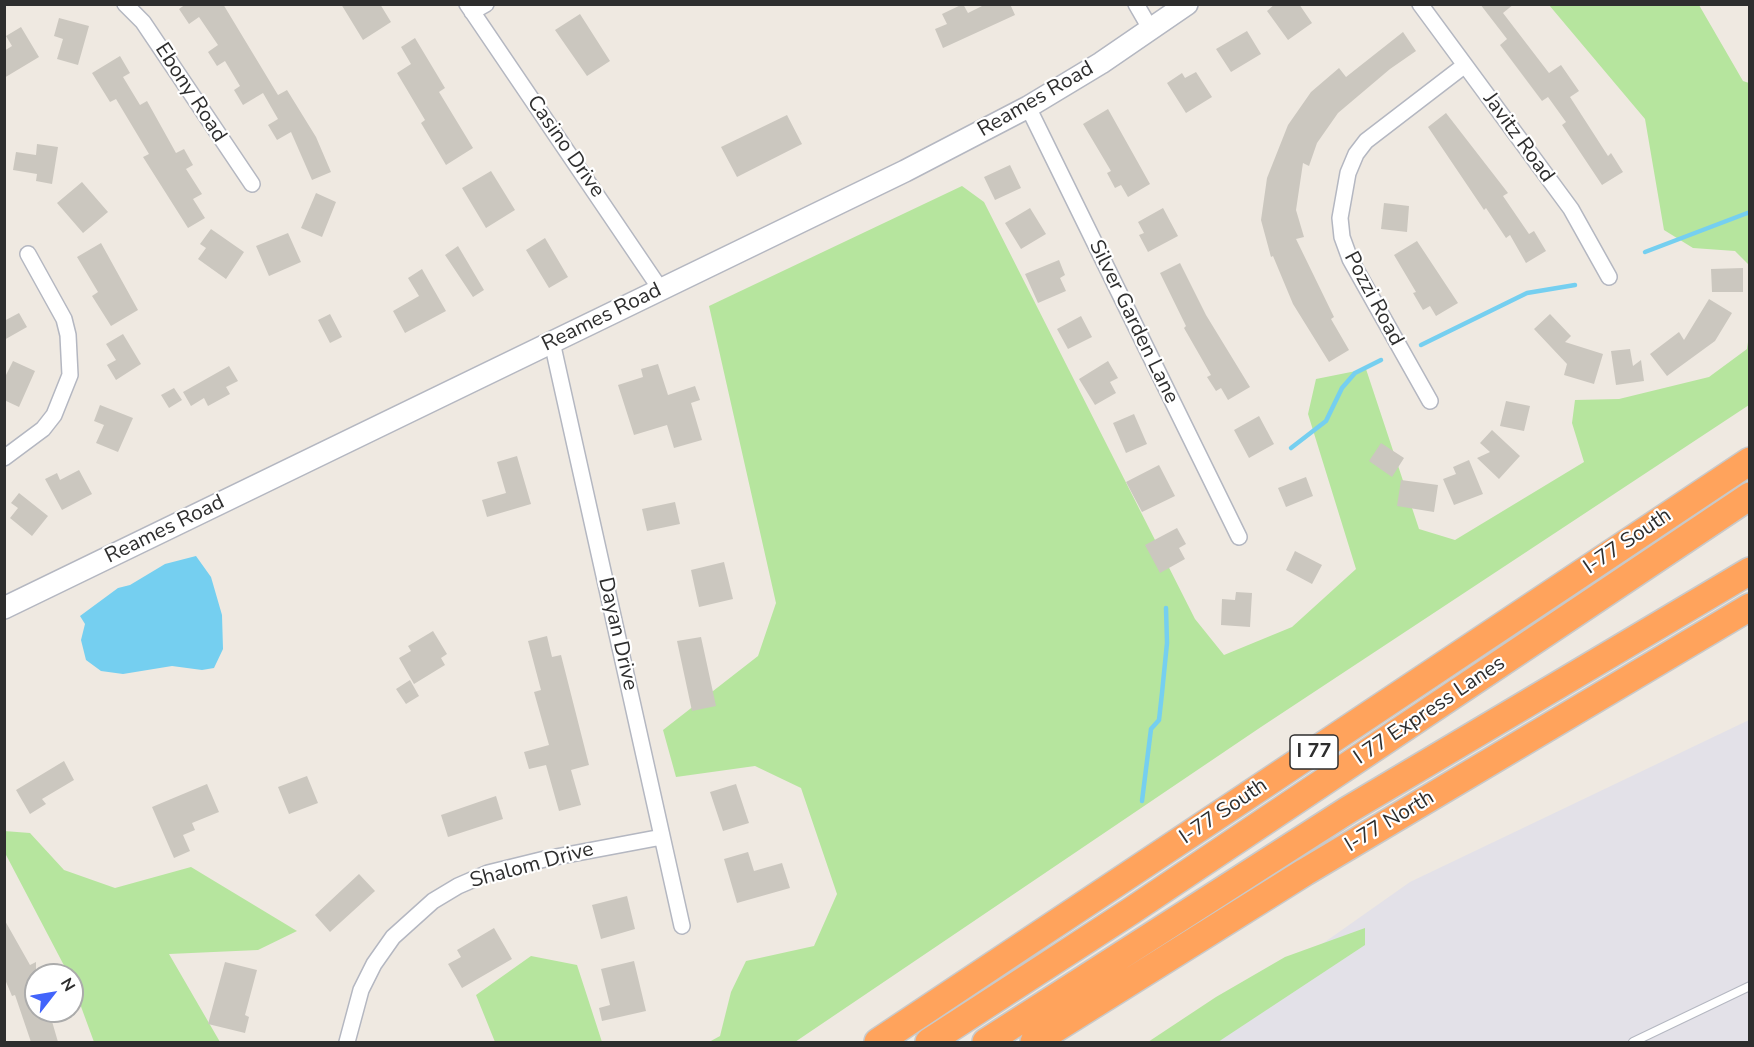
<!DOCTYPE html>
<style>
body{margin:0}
#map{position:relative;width:1754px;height:1047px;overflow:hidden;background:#efe9e1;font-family:"Nunito Sans",sans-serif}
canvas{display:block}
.frame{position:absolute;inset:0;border:6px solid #2e2e2e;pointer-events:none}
.north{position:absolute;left:24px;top:963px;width:60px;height:60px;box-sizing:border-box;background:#fff;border:2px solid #ababab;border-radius:50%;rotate:59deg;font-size:16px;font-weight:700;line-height:24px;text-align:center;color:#2e2e2e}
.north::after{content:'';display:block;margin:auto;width:21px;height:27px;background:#4264fb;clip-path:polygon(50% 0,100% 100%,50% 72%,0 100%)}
</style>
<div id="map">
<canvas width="1754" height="1047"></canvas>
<div class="frame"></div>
<div class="north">N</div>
</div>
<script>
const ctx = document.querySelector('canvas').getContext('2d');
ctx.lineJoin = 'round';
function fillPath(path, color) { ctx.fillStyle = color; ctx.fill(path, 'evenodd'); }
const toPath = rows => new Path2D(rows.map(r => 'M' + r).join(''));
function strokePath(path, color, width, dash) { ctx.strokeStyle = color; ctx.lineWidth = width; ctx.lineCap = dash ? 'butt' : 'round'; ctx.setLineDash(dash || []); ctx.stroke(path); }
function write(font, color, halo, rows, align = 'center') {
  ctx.font = font + ' "Nunito Sans",sans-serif'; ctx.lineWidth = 4.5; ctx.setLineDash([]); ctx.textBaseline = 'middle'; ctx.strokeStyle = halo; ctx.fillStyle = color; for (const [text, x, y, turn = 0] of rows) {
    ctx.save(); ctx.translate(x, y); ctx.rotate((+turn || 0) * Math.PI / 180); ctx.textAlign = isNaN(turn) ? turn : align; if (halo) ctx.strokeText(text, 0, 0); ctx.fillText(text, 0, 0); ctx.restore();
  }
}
const industrial = toPath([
 [1749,720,1749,1042,1183,1042,1410,882]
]);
const green = toPath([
 [1549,5,1699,5,1743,81,1749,83,1749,265,1735,251,1693,248,1664,230,1645,119],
 [962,186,984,202,1195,619,1224,655,1292,627,1356,569,1308,414,1316,379,1366,369,1419,529,1455,540,1584,462,1572,423,1575,400,1619,399,1709,377,1747,349,1749,335,1749,405,1261,727,795,1042,709,1042,720,1036,731,992,746,961,814,946,837,894,801,788,755,766,676,777,663,730,758,656,776,603,709,306],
 [4,831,30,833,64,870,115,888,191,867,297,931,258,950,169,954,220,1042,94,1042,72,982,72,975,69,975,5,853],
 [1365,928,1365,945,1218,1042,1148,1042,1216,997,1285,957],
 [531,956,577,965,602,1042,495,1042,476,995]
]);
const water = toPath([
 [196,556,211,577,222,615,223,649,214,668,202,670,172,666,123,674,101,671,86,660,81,640,85,624,80,616,118,588,130,585,165,564]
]);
const stream = toPath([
 [1645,252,1750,212],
 [1421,345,1527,293,1575,285],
 [1291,448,1326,421,1342,388,1355,373,1381,360],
 [1142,801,1151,729,1159,720,1162,693,1167,643,1166,608]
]);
const building = toPath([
 [186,4,223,4,278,95,287,90,316,137,331,172,312,180,291,132,277,140,268,125,278,119,263,93,243,105,234,90,240,86,225,61,217,66,208,52,218,45,199,17,189,24,179,9],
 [341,4,380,4,391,22,363,40],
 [963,4,968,13,986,4,1010,4,1015,15,943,48,935,29,947,24,942,14],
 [1275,4,1299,4,1312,23,1288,40,1267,11],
 [1480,4,1514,4,1503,13,1549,73,1561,65,1579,91,1570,97,1608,156,1611,153,1623,172,1602,185,1562,125,1566,122,1548,97,1542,101,1500,45,1507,39],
 [580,14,610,61,587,76,555,30],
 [59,18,89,26,78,65,57,59,63,39,54,36],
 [21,27,39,57,4,78,4,51,12,46,6,36],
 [1247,31,1261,54,1231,72,1216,49],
 [1403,32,1416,51,1390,69,1338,113,1317,143,1309,166,1303,163,1296,210,1304,237,1296,239,1334,317,1331,319,1349,350,1329,362,1293,304,1273,256,1271,257,1261,220,1267,178,1288,125,1311,92,1339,68,1346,77],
 [415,38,445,88,439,92,473,148,446,165,421,123,425,120,397,73,411,64,401,47],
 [120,56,130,73,123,77,140,105,147,101,176,153,184,149,193,165,186,169,202,194,193,199,205,218,188,228,143,157,149,154,116,99,110,102,92,73],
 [1196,72,1212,97,1186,113,1167,83,1182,73,1185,78],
 [1108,109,1150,184,1128,197,1121,185,1115,188,1107,173,1111,171,1083,124],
 [1446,113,1508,193,1503,196,1529,234,1534,231,1546,251,1526,263,1510,235,1506,238,1486,208,1484,210,1428,127],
 [787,115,802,144,737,177,721,147],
 [37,144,58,147,52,184,36,181,37,174,13,170,16,152,36,155],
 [1010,165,1021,188,995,200,984,177],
 [491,171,515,210,486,228,462,188],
 [82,182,108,212,83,233,57,203],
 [316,193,336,202,322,237,301,228],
 [1384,203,1409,206,1407,232,1381,229],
 [1030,208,1046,234,1021,249,1005,223],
 [1163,208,1178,236,1148,252,1139,235,1144,233,1138,222],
 [211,229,244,252,226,279,198,259,206,248,200,244],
 [288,233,301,262,269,276,256,246],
 [545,238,568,277,549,288,526,250],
 [1417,241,1458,303,1436,316,1430,306,1423,310,1413,293,1416,292,1394,255],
 [101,243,138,310,111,326,92,296,98,292,77,257],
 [458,246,484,290,473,297,445,255],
 [1059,260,1065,275,1060,278,1066,291,1038,303,1025,274],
 [1180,263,1206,315,1250,387,1228,400,1221,388,1216,391,1207,377,1211,375,1184,328,1186,326,1160,273],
 [1743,268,1743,292,1712,292,1711,269],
 [422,269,446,311,405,333,393,311,419,296,408,278],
 [1709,299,1732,313,1715,341,1667,376,1650,354,1679,332,1684,340],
 [19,313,27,327,4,340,4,321],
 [330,314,342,337,330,343,318,320],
 [1550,314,1571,336,1565,342,1603,354,1594,384,1564,375,1567,364,1534,329],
 [1081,316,1092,337,1068,349,1057,329],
 [123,334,141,364,116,380,107,365,116,360,106,344],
 [1630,349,1633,366,1641,360,1644,381,1616,385,1611,351],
 [13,361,35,371,19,407,4,400,4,379],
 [1108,361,1118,378,1110,382,1116,393,1095,405,1079,379],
 [658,364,668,395,695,386,700,400,691,403,702,440,674,448,667,425,634,435,618,385,643,377,641,369],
 [229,366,238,381,226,387,230,394,208,406,204,398,191,406,183,392],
 [174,388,182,400,169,408,161,395],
 [1506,401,1530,406,1524,431,1500,426],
 [100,405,133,418,118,452,96,443,104,425,94,421],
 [1134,414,1147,444,1126,453,1113,423],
 [1259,416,1274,444,1249,458,1234,430],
 [1492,430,1520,456,1499,479,1477,458,1490,452,1480,443],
 [1381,443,1404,458,1392,477,1369,461],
 [517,456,531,504,487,517,482,500,506,493,497,462],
 [1469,460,1483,494,1454,505,1443,479,1456,474,1453,467],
 [1159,465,1175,496,1142,512,1126,482],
 [79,470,92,494,62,510,45,479,57,473,60,480],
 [1306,477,1313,496,1286,507,1278,488],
 [1401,480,1438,485,1434,512,1397,506],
 [19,493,48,516,32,536,10,518,18,508,11,503],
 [675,502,680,524,647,531,642,509],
 [1177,528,1186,544,1179,548,1185,559,1160,573,1145,545],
 [1295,551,1322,565,1312,584,1286,570],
 [724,562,733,599,699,607,691,570],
 [1236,592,1252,593,1250,627,1221,625,1222,599,1235,600],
 [433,631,447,654,441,658,445,665,414,684,399,658,411,651,408,646],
 [547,636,552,657,561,655,589,765,571,770,581,805,559,811,546,765,529,769,524,752,549,745,534,692,541,690,528,641],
 [701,637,716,706,692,711,677,641],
 [410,680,419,696,406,704,396,689],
 [64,761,74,780,42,799,46,804,30,814,16,790],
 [307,776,318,803,289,814,278,787],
 [207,784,219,812,192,823,195,830,183,835,190,851,174,858,152,807],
 [736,784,749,823,723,831,710,792],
 [496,796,503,819,448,837,441,815],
 [748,852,754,871,782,863,790,888,737,903,724,859],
 [359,874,375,891,330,932,315,915],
 [627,896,635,929,601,939,592,905],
 [4,919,30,965,36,962,36,1011,49,1011,58,1042,31,1042,15,995,12,996,4,977],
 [494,928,512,959,462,988,448,964,461,957,457,950],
 [634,961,646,1011,602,1021,599,1008,610,1005,601,969],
 [225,962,257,970,245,1015,249,1017,245,1033,208,1024]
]);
const service = toPath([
 [1633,1042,1750,986]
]);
const minor = toPath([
 [125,4,143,22,252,184],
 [467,4,661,290],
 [1136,4,1151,30],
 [1420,4,1571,209,1609,277],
 [472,12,486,4],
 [1028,107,1239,537],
 [552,342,682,926],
 [1430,401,1350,259,1342,237,1340,218,1348,173,1356,154,1366,141,1465,65],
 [4,458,43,429,54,415,70,375,68,335,64,319,28,254],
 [347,1042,361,990,374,964,393,937,433,901,458,886,488,873,545,859,662,837]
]);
const secondary = toPath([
 [4,608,905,171,1028,107,1101,63,1187,4]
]);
const motorway = toPath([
 [878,1042,1750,461],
 [929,1042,1131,911,1750,496],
 [986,1042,1348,810,1750,571],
 [1034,1042,1305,872,1750,607]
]);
const shields = [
 [1314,752,48]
];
const shieldNames = [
 ["I 77",1314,752]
];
const streetNames = [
 ["Ebony Road",190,93,57],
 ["Reames Road",1036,100,-30],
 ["Javitz Road",1518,138,54],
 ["Casino Drive",565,147,55],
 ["Pozzi Road",1373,299,62],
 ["Reames Road",602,318,-26],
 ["Silver Garden Lane",1133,322,64],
 ["Reames Road",165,530,-26],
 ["I-77 South",1628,542,-34],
 ["Dayan Drive",617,634,77],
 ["I 77 Express Lanes",1430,711,-34],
 ["I-77 South",1224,812,-34],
 ["I-77 North",1390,822,-31],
 ["Shalom Drive",532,866,-15]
];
fillPath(industrial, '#e3e1e8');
fillPath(green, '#b6e59e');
fillPath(water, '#75cff0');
strokePath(stream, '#75cff0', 4.5);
fillPath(building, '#cbc7bf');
strokePath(service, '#b4b7c1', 10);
strokePath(minor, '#b4b7c1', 18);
strokePath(secondary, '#b4b7c1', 24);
strokePath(motorway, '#c9c9c9', 30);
strokePath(service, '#fff', 8);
strokePath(minor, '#fff', 15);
strokePath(secondary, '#fff', 21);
strokePath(motorway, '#ffa35c', 27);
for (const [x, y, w] of shields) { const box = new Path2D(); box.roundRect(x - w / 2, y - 17, w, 34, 4.5); ctx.fillStyle = '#fff'; ctx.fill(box); strokePath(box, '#2e2e2e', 1.5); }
write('bold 20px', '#2e2e2e', null, shieldNames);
write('21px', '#2e2e2e', '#fff', streetNames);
</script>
